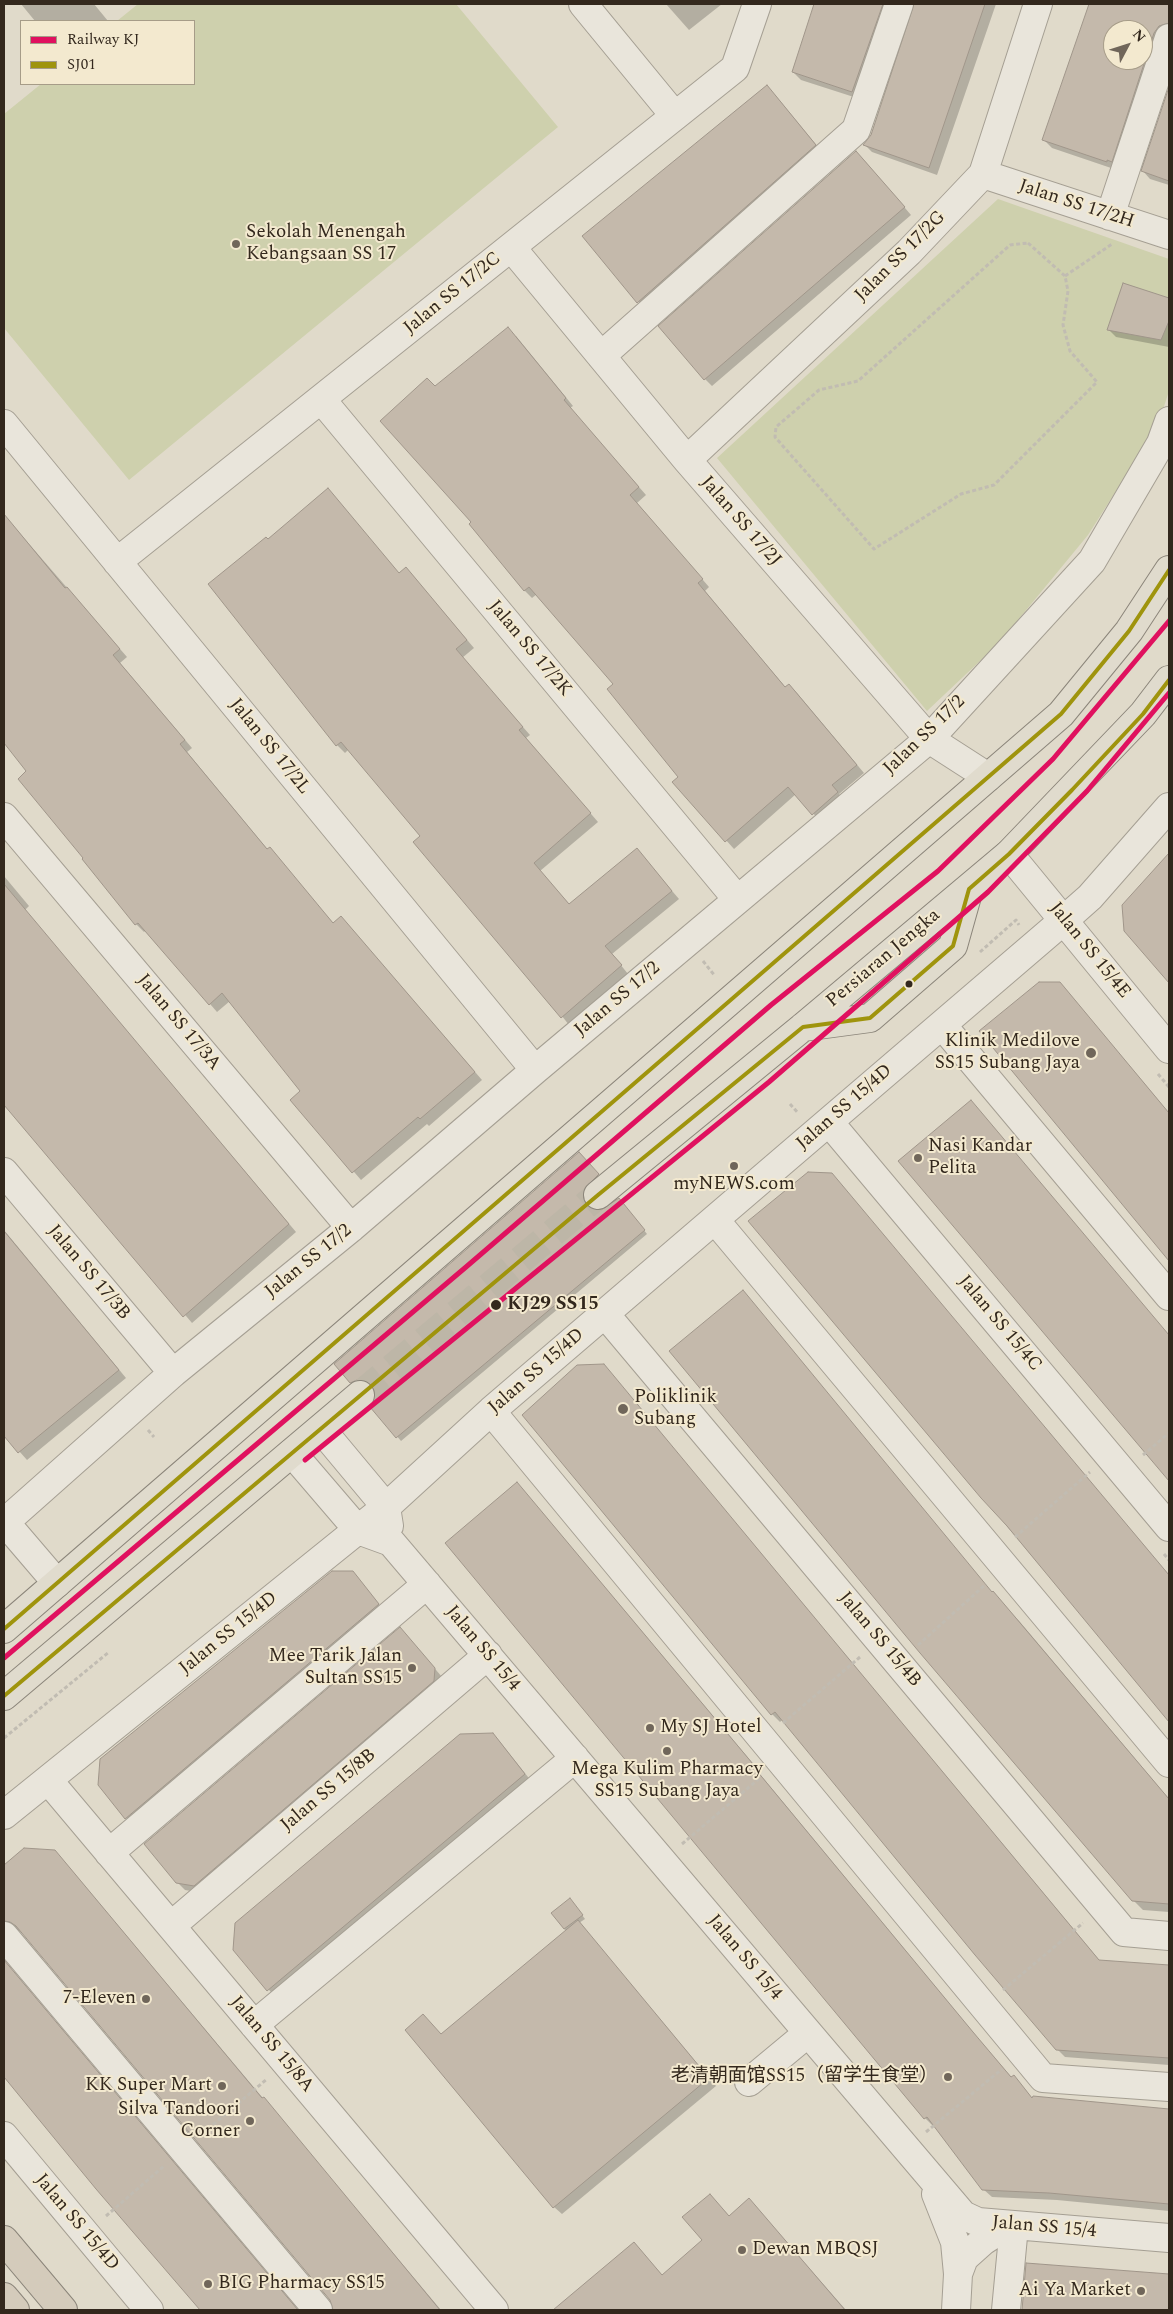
<!DOCTYPE html>
<meta charset="utf-8">
<style>
body{margin:0}
#map{position:relative;width:1173px;height:2314px;overflow:hidden;background:#e0daca;font-family:Spectral,serif}
canvas{display:block}
.frame{position:absolute;inset:0;border:5px solid #33281d;pointer-events:none}
.legend{position:absolute;left:20px;top:20px;width:175px;height:65px;box-sizing:border-box;background:#f3e9cf;border:1px solid #a69c88;margin:0;padding:6px 9px;list-style:none;font-size:15px;color:#33281d}
.legend li{display:flex;align-items:center;gap:10px;height:25px}
.legend b{width:25px;border:1px solid #a69c88}
.north{position:absolute;left:1103px;top:20px;width:50px;height:50px;box-sizing:border-box;background:#f3e9cf;border:1px solid #a69c88;border-radius:50%;rotate:50deg;font-size:14px;font-weight:700;line-height:20px;text-align:center;color:#33281d}
.north::after{content:'';display:block;margin:auto;width:18px;height:22px;background:#70665a;clip-path:polygon(50% 0,100% 100%,50% 72%,0 100%)}
</style>
<div id="map">
<canvas width="1173" height="2314"></canvas>
<div class="frame"></div>
<ul class="legend">
<li><b style="height:6px;background:#e0115f"></b>Railway KJ</li>
<li><b style="height:6px;background:#9f940d"></b>SJ01</li>
</ul>
<div class="north">N</div>
</div>
<script>
const ctx = document.querySelector('canvas').getContext('2d');
ctx.lineJoin = 'round';
function fillPath(path, color) { ctx.fillStyle = color; ctx.fill(path, 'evenodd'); }
const toPath = rows => new Path2D(rows.map(r => 'M' + r).join(''));
function strokePath(path, color, width, dash) { ctx.strokeStyle = color; ctx.lineWidth = width; ctx.lineCap = dash ? 'butt' : 'round'; ctx.setLineDash(dash || []); ctx.stroke(path); }
function write(font, color, halo, rows, align = 'center') {
  ctx.font = font + ' Spectral,"Noto Sans SC",serif'; ctx.lineWidth = 4; ctx.setLineDash([]); ctx.textBaseline = 'middle'; ctx.strokeStyle = halo; ctx.fillStyle = color; for (const [text, x, y, turn = 0] of rows) {
    ctx.save(); ctx.translate(x, y); ctx.rotate((+turn || 0) * Math.PI / 180); ctx.textAlign = isNaN(turn) ? turn : align; if (halo) ctx.strokeText(text, 0, 0); ctx.fillText(text, 0, 0); ctx.restore();
  }
}
const green = toPath([
 [138,4,456,4,558,127,129,480,4,328,4,114,41,84,194,84,194,21,117,21],
 [998,199,1169,259,1169,391,1158,425,1088,535,999,643,927,711,717,458]
]);
const shadow = toPath([
 [21,4,94,4,108,21,35,21],
 [666,4,722,4,689,30],
 [815,4,894,4,860,99,801,80,793,72],
 [915,4,996,4,937,175,872,152,865,145,873,135],
 [1091,4,1169,4,1169,32,1114,169,1052,148,1044,140],
 [1113,30,1143,30,1143,60,1113,60],
 [1169,91,1169,185,1150,179,1143,171],
 [775,95,823,153,646,310,584,236],
 [864,160,911,215,712,386,705,379],
 [1124,285,1169,300,1169,347,1116,337,1108,329],
 [516,336,573,406,570,408,646,495,637,503,709,587,705,591,786,688,789,685,797,693,864,773,839,794,845,801,820,821,796,794,734,849,674,782,680,777,614,684,537,594,532,598,524,590,473,522,436,388],
 [4,515,127,657,120,663,192,748,187,752,268,850,334,924,349,926,482,1080,429,1126,427,1124,361,1180,292,1100,302,1092,230,1001,217,1012,146,930,144,932,136,924,84,859,85,858,28,772,4,741],
 [399,574,413,576,474,648,462,658,530,735,526,738,598,822,540,871,570,905,637,850,679,899,612,954,628,974,569,1025,421,836,349,749,345,753,337,745,210,584],
 [1169,853,1169,981,1125,931,1124,905],
 [4,876,29,906,25,910,296,1232,192,1323,4,1102],
 [1060,983,1169,1113,1169,1257,981,1031],
 [978,1109,1169,1336,1169,1479,900,1161],
 [583,1157,601,1179,587,1193,586,1202,589,1208,601,1212,622,1203,647,1234,401,1441,372,1407,376,1400,377,1392,374,1386,370,1383,361,1383,355,1386,351,1382],
 [831,1174,1169,1575,1169,1719,750,1221],
 [4,1230,126,1378,27,1460,4,1434],
 [604,1365,1100,1961,1169,1966,1169,2065,1065,2057,1057,2049,783,1719,780,1722,772,1714,523,1415],
 [524,1491,760,1772,759,1773,981,2042,1012,2078,1014,2076,1033,2099,1034,2097,1169,2110,1169,2211,1057,2200,992,2197,983,2189,934,2125,933,2126,925,2118,446,1543],
 [360,1581,386,1613,134,1826,126,1818],
 [993,1593,1020,1622,1169,1799,1169,1912,1143,1910,1133,1900],
 [408,1637,442,1677,202,1893,185,1890,177,1882],
 [500,1742,532,1782,276,1998,234,1949],
 [24,1850,62,1859,441,2310,334,2310,331,2299,22,1932,10,1928,4,1931,4,1867],
 [573,1903,585,1919,579,1923,716,2086,562,2214,554,2207,442,2036,567,1931,564,1929],
 [4,1960,298,2310,201,2310,4,2074],
 [710,2195,730,2217,749,2200,846,2310,555,2310,634,2244,663,2276,704,2240],
 [1027,2264,1169,2276,1169,2310,1024,2310]
]);
const building = toPath([
 [814,4,883,4,852,92,792,72,814,4],
 [914,4,985,4,929,168,863,145,871,135,914,4],
 [1089,4,1169,4,1169,23,1159,26,1154,33,1112,162,1107,160,1107,162,1042,140,1089,4],
 [1113,30,1143,30,1143,60,1113,60,1113,30],
 [767,85,816,145,637,303,582,236,767,85],
 [1169,87,1169,181,1141,171,1169,87],
 [856,151,905,207,704,380,658,326,856,151],
 [1123,283,1169,298,1169,321,1161,340,1107,330,1123,283],
 [508,327,566,398,564,400,639,487,630,495,703,579,698,583,785,687,789,684,857,765,832,785,838,792,812,815,788,787,725,842,672,782,678,777,607,689,613,684,529,587,524,591,469,524,471,522,380,421,427,378,435,386,508,327],
 [328,488,399,573,406,567,467,640,456,649,523,727,519,730,591,813,534,863,569,904,637,848,672,891,605,946,622,965,561,1018,413,842,420,836,341,742,336,746,208,584,266,537,268,539,328,488],
 [4,514,65,588,67,587,120,649,113,655,185,740,180,744,267,849,270,847,333,923,341,916,475,1072,420,1119,418,1117,352,1173,290,1100,300,1091,222,993,209,1005,138,923,135,925,82,859,83,858,18,779,26,771,4,743,4,514],
 [1169,853,1169,983,1124,931,1122,905,1169,853],
 [4,884,289,1224,183,1317,4,1105,4,884],
 [1039,982,1060,982,1169,1113,1169,1261,979,1031,1039,982],
 [971,1100,1169,1335,1169,1481,898,1161,971,1100],
 [579,1152,599,1174,584,1189,583,1197,586,1205,593,1210,601,1210,619,1198,645,1230,396,1438,370,1407,375,1400,375,1393,372,1385,365,1380,357,1380,350,1383,334,1364,579,1152],
 [808,1172,832,1173,1169,1575,1169,1722,1007,1526,981,1498,748,1221,808,1172],
 [4,1231,119,1370,18,1453,4,1436,4,1231],
 [743,1290,992,1592,993,1591,1010,1611,1169,1799,1169,1904,1132,1901,920,1653,669,1351,743,1290],
 [604,1364,1099,1960,1169,1965,1169,2058,1056,2050,975,1955,775,1712,771,1715,522,1415,577,1365,604,1364],
 [517,1482,753,1764,752,1765,973,2032,1011,2077,1014,2075,1032,2098,1033,2096,1169,2109,1169,2204,1049,2193,982,2190,927,2117,924,2119,445,1543,517,1482],
 [332,1571,353,1571,379,1604,125,1819,98,1785,100,1759,332,1571],
 [400,1627,435,1668,434,1681,194,1886,176,1883,144,1844,400,1627],
 [493,1733,525,1774,267,1991,233,1950,235,1923,460,1734,493,1733],
 [24,1848,55,1850,262,2098,264,2097,440,2310,333,2310,330,2300,16,1926,10,1922,4,1921,4,1865,24,1848],
 [570,1898,583,1915,564,1929,551,1913,570,1898],
 [578,1920,709,2078,553,2208,405,2030,423,2014,441,2034,578,1920],
 [4,1960,298,2310,200,2310,96,2189,4,2077,4,1960],
 [710,2194,729,2216,749,2198,845,2310,553,2310,634,2242,662,2275,702,2240,682,2217,710,2194],
 [1026,2263,1169,2274,1169,2310,1022,2310,1026,2263]
]);
const majorTunnel = toPath([
 [360,1395,598,1195]
]);
const path = toPath([
 [1028,243,1065,276,1068,291,1063,325,1070,351,1097,382,994,485,961,494,874,549,775,437,776,427,819,390,858,381,1010,245,1028,243],
 [1065,276,1112,244],
 [980,952,1016,920,1019,925],
 [703,961,715,976],
 [1158,1074,1169,1087],
 [790,1104,798,1113],
 [148,1430,154,1437],
 [1143,1455,1169,1433],
 [1015,1537,1090,1472],
 [1164,1554,1169,1560],
 [918,1645,986,1584],
 [783,1723,860,1657],
 [4,1738,109,1652],
 [682,1844,761,1777],
 [1003,1990,1083,1923],
 [926,2132,1002,2069],
 [203,2133,267,2079],
 [106,2216,164,2166]
]);
const minor = toPath([
 [583,4,675,116],
 [983,174,1169,235],
 [1110,216,1169,38],
 [511,247,687,460,929,739,988,777],
 [601,356,856,130,899,4],
 [321,399,737,899],
 [4,424,535,1070],
 [687,460,909,252,983,174,1038,4],
 [117,562,735,68,757,4],
 [4,817,351,1228],
 [1009,854,1169,1049],
 [942,1025,1169,1296],
 [829,1122,1169,1527],
 [4,1172,173,1373],
 [715,1220,1169,1763],
 [605,1314,1124,1932,1169,1936],
 [491,1411,1043,2078,1169,2087],
 [321,1429,386,1507,389,1526],
 [292,1453,358,1530,391,1542,963,2215,978,2222,1169,2238],
 [4,1521,57,1583],
 [4,1523,173,1373,351,1228,535,1070,929,739,1092,561,1161,443,1169,421],
 [48,1780,494,2310],
 [4,1815,386,1507,491,1411,1064,920,1090,897,1169,807],
 [109,1853,427,1584],
 [171,1926,488,1655],
 [4,1936,318,2310],
 [254,2025,575,1758],
 [749,2082,808,2033],
 [4,2136,149,2310],
 [936,2194,955,2242,958,2274,956,2310],
 [958,2274,964,2258,983,2241,1008,2225],
 [1006,2310,1014,2226]
]);
const major = toPath([
 [803,1027,870,1018,953,946,969,889],
 [598,1195,803,1027,1009,854,1143,714,1169,680],
 [4,1629,1061,714,1129,631,1169,570],
 [4,1696,360,1395]
]);
const highway = toPath([
 [4,2240,63,2310],
 [4,2297,15,2310]
]);
const bus1 = toPath([
 [4,1629,1061,714,1129,631,1169,570],
 [4,1696,598,1195,803,1027,870,1018,953,946,969,889,1009,854,1072,790,1143,714,1169,680]
]);
const rail1 = toPath([
 [305,1460,769,1082,988,892,1087,791,1169,693],
 [4,1658,466,1267,771,1005,938,871,1053,759,1169,621]
]);
const markers = [
 [236,244,5,"#70665a"],
 [909,984,4.5,"#33281d"],
 [1091,1053,6,"#70665a"],
 [918,1158,5,"#70665a"],
 [734,1166,5,"#70665a"],
 [496,1305,6,"#33281d"],
 [623,1409,6,"#70665a"],
 [412,1668,5,"#70665a"],
 [650,1728,5,"#70665a"],
 [667,1751,5,"#70665a"],
 [146,1999,5,"#70665a"],
 [948,2077,5,"#70665a"],
 [222,2086,5,"#70665a"],
 [250,2121,5,"#70665a"],
 [742,2250,5,"#70665a"],
 [208,2284,5,"#70665a"],
 [1141,2291,5,"#70665a"]
];
const streetNames = [
 ["Jalan SS 17/2H",1076,205,18],
 ["Jalan SS 17/2G",901,257,-45],
 ["Jalan SS 17/2C",453,294,-39],
 ["Jalan SS 17/2J",740,522,49],
 ["Jalan SS 17/2K",529,649,50],
 ["Jalan SS 17/2",925,736,-44],
 ["Jalan SS 17/2L",269,747,51],
 ["Jalan SS 15/4E",1089,951,51],
 ["Persiaran Jengka",884,959,-40],
 ["Jalan SS 17/2",618,1000,-40],
 ["Jalan SS 17/3A",178,1023,50],
 ["Jalan SS 15/4D",845,1108,-41],
 ["Jalan SS 17/2",309,1262,-39],
 ["Jalan SS 17/3B",88,1273,50],
 ["Jalan SS 15/4C",999,1324,50],
 ["Jalan SS 15/4D",537,1372,-41],
 ["Jalan SS 15/4D",229,1634,-39],
 ["Jalan SS 15/4B",879,1640,50],
 ["Jalan SS 15/4",482,1649,50],
 ["Jalan SS 15/8B",329,1791,-40],
 ["Jalan SS 15/4",744,1958,50],
 ["Jalan SS 15/8A",271,2045,50],
 ["Jalan SS 15/4D",76,2223,50],
 ["Jalan SS 15/4",1044,2228,5]
];
const poiNames = [
 ["Sekolah Menengah",246,233,"left"],
 ["Kebangsaan SS 17",246,255,"left"],
 ["Klinik Medilove",1080,1042],
 ["SS15 Subang Jaya",1080,1064],
 ["Nasi Kandar",928,1147,"left"],
 ["Pelita",928,1169,"left"],
 ["myNEWS.com",734,1185,"center"],
 ["Poliklinik",634,1398,"left"],
 ["Subang",634,1420,"left"],
 ["Mee Tarik Jalan",402,1657],
 ["Sultan SS15",402,1679],
 ["My SJ Hotel",660,1728,"left"],
 ["Mega Kulim Pharmacy",667,1770,"center"],
 ["SS15 Subang Jaya",667,1792,"center"],
 ["7-Eleven",136,1999],
 ["老清朝面馆SS15（留学生食堂）",938,2077],
 ["KK Super Mart",212,2086],
 ["Silva Tandoori",240,2110],
 ["Corner",240,2132],
 ["Dewan MBQSJ",752,2250,"left"],
 ["BIG Pharmacy SS15",218,2284,"left"],
 ["Ai Ya Market",1131,2291]
];
const stopNames = [
 ["KJ29 SS15",507,1305]
];
fillPath(green, '#ced0ad');
fillPath(shadow, '#0003');
fillPath(building, '#c4b9ab');
strokePath(building, '#a0968a', 1);
strokePath(majorTunnel, '#bdb6a7', 28, [28, 14]);
strokePath(minor, '#a59f93', 30);
strokePath(major, '#8b857a', 30);
strokePath(highway, '#8b857a', 30);
strokePath(path, '#c1bcb2', 3, [4, 2.5]);
strokePath(minor, '#e9e5db', 28);
strokePath(major, '#e0dbcd', 28);
strokePath(highway, '#d4cbbb', 28);
strokePath(bus1, '#9f940d', 4);
strokePath(rail1, '#e0115f', 5);
for (const [x, y, r, color] of markers) { const dot = new Path2D(); dot.arc(x, y, r, 0, 2 * Math.PI); ctx.fillStyle = color; ctx.fill(dot); strokePath(dot, '#f3e9cf', 2); }
write('19px', '#33281d', '#f3e9cf', streetNames);
write('19px', '#33281d', '#f3e9cf', poiNames, 'right');
write('bold 19px', '#33281d', '#f3e9cf', stopNames, 'left');
</script>
